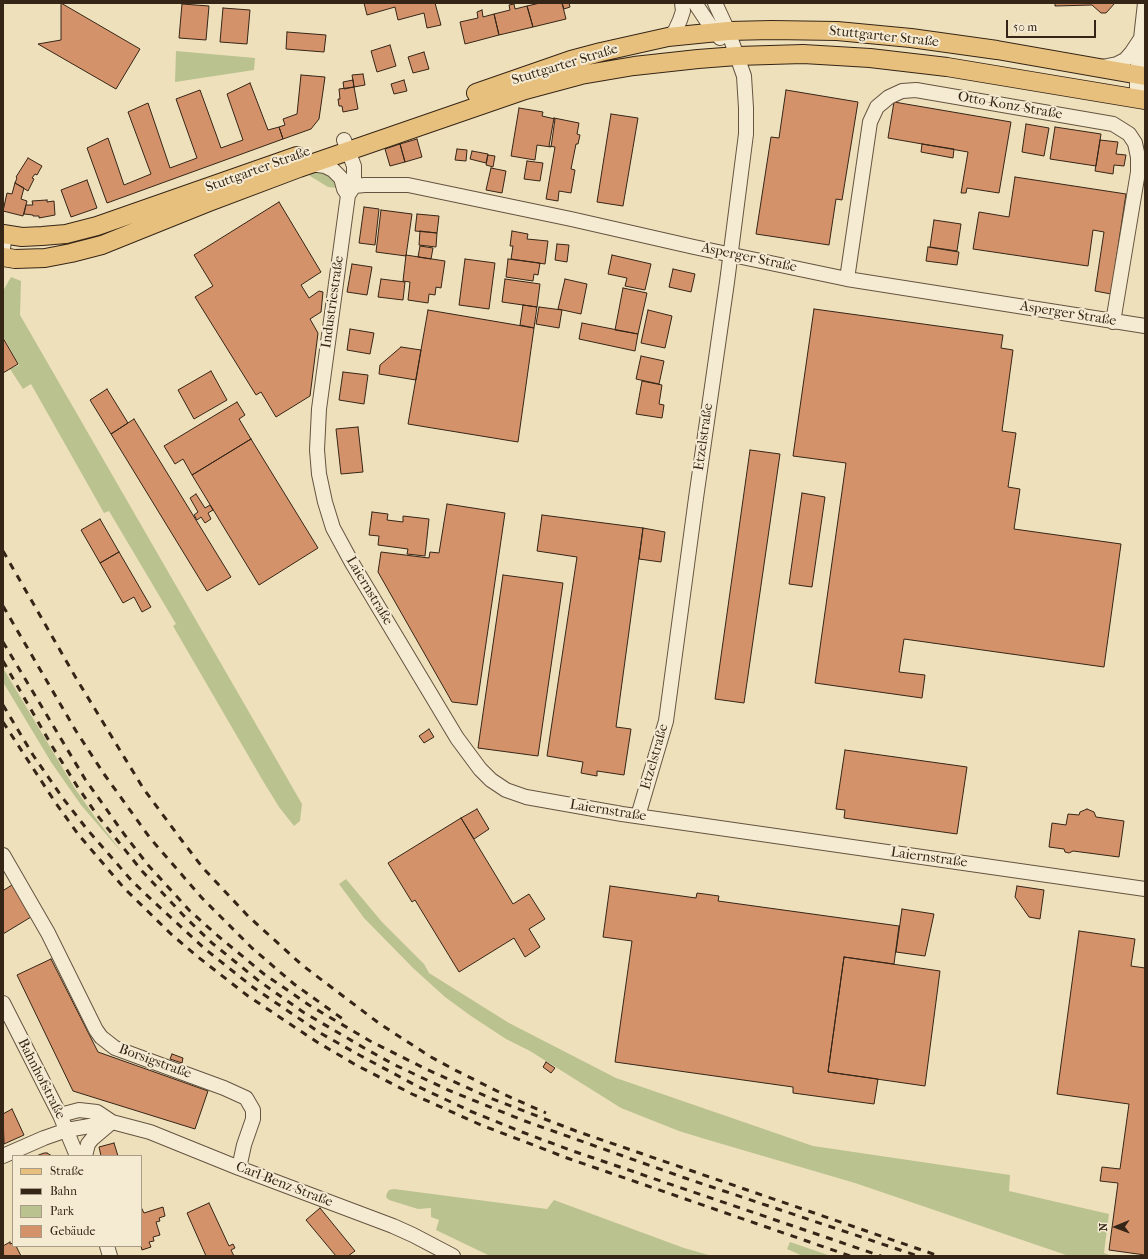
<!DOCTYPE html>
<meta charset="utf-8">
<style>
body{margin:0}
#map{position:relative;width:1148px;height:1259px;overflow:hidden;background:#efe0bc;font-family:"IM FELL French Canon",serif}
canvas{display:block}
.frame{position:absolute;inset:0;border:4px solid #352516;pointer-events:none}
.legend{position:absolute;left:12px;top:1155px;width:130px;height:92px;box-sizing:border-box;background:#f5ebd3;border:1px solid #a89c87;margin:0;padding:5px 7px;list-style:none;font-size:12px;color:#352516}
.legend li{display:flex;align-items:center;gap:8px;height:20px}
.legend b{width:20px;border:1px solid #a89c87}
.north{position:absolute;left:1096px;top:1207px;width:40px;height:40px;-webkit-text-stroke:3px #f5ebd3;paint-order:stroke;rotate:269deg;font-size:11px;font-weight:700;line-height:16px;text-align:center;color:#352516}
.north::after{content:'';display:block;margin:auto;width:14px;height:18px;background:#352516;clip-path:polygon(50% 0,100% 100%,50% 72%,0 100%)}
.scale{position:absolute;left:1006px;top:20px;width:90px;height:18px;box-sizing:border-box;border:2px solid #352516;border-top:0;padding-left:5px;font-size:12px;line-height:14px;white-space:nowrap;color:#352516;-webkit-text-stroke:3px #f5ebd3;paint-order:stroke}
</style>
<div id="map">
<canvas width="1148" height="1259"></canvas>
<div class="frame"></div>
<ul class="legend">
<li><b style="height:5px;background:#e8c07e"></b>Straße</li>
<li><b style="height:5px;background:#352516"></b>Bahn</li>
<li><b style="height:11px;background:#bac28f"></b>Park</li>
<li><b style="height:11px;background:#d4926b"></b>Gebäude</li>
</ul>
<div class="north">N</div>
<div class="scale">50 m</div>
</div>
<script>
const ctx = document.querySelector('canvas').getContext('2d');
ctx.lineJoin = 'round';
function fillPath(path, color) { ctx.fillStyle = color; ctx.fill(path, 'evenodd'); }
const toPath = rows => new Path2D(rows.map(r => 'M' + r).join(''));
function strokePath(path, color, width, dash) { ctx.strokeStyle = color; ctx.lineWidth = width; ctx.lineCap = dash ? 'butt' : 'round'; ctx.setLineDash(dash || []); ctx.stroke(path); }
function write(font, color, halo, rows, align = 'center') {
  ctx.font = font + ' "IM FELL French Canon",serif'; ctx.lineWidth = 4; ctx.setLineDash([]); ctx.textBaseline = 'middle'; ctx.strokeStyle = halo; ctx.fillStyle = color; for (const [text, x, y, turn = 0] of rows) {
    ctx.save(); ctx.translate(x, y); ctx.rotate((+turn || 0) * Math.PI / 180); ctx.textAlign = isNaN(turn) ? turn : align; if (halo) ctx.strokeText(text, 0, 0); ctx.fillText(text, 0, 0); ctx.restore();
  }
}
const green = toPath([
 [176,51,255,58,254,70,175,82],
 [318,171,326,172,334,178,337,188,328,187,310,176,309,172],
 [11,277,21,281,20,315,302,804,300,821,294,826,279,807,263,781,173,626,176,624,109,511,104,513,31,384,23,389,10,369,19,365,3,336,3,291],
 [3,668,74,787,95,817,124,855,81,805,51,762,3,682],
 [346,879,382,922,424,964,429,973,509,1023,616,1078,813,1146,1010,1175,1009,1191,1109,1214,1104,1253,1112,1256,1069,1256,855,1183,705,1139,679,1131,621,1108,530,1051,506,1039,471,1016,445,997,413,968,364,918,339,884],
 [394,1189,547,1209,554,1200,684,1248,712,1256,490,1256,436,1230,439,1220,431,1217,431,1208,418,1209,389,1200,386,1197,387,1193,389,1190],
 [790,1242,831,1256,803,1256,787,1249]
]);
const building = toPath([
 [61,3,140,49,116,89,38,44,61,40,61,3],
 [364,3,435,3,441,25,427,28,424,13,398,20,395,7,367,15,364,3],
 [540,3,562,3,566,19,533,27,527,6,540,3],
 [562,3,569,3,570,7,564,9,562,3],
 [1055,3,1115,3,1106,13,1101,13,1092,5,1055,6,1055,3],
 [182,4,209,6,206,40,179,38,182,4],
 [514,4,515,9,527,6,533,27,499,35,494,14,510,10,509,5,514,4],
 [223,8,250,10,247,44,220,42,223,8],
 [482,10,483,17,494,14,499,35,465,44,460,22,478,18,477,12,482,10],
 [287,32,326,35,324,52,286,49,287,32],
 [390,45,396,66,377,72,371,51,390,45],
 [424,52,429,69,413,73,408,57,424,52],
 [363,74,365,85,354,87,352,75,363,74],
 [301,75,325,77,319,119,311,129,283,139,279,127,285,125,283,119,297,114,301,75],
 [353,80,354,87,344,89,343,82,353,80],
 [404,80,407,91,394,94,391,84,404,80],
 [250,83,268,130,279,127,283,139,107,203,87,148,108,138,124,185,151,174,128,112,148,103,170,168,197,158,176,99,200,90,221,148,243,140,227,94,250,83],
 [354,87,358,109,343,112,342,106,339,106,338,99,340,99,339,89,354,87],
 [786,90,858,102,842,200,836,199,829,245,756,234,771,137,779,138,786,90],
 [894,102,1011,122,999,193,967,188,966,193,961,193,968,152,888,138,894,102],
 [519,108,543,112,542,116,555,119,551,147,537,145,535,160,511,156,519,108],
 [611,114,638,118,623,206,597,202,611,114],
 [554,118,579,123,577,134,580,135,578,144,576,144,571,169,575,170,571,193,559,191,558,201,546,199,555,147,549,146,554,118],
 [1026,124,1049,128,1044,156,1022,152,1026,124],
 [1055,127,1101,134,1096,166,1050,159,1055,127],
 [417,139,422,157,405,162,400,144,417,139],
 [1100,140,1118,142,1116,154,1126,155,1124,166,1114,165,1113,174,1095,171,1100,140],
 [400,144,405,162,390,166,385,149,400,144],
 [922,144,954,149,953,158,921,152,922,144],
 [457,149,467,150,466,161,455,160,457,149],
 [472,151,488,154,486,163,470,159,472,151],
 [488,155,495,156,493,167,486,165,488,155],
 [28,158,42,166,37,175,35,174,32,178,34,179,28,191,15,183,17,178,16,177,28,158],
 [527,161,543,163,540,181,524,179,527,161],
 [491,168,506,171,502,193,486,190,491,168],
 [1015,177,1126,194,1111,294,1095,291,1104,232,1093,230,1088,266,973,249,979,212,1009,217,1015,177],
 [87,180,97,208,71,217,61,190,87,180],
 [15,183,24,188,21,199,27,201,23,216,3,211,7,193,12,194,15,183],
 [47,200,47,202,54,201,55,215,39,218,39,216,33,216,33,215,24,214,26,205,33,205,32,201,47,200],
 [279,202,321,272,301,285,309,298,319,291,323,292,321,312,310,319,318,333,310,396,276,417,261,392,256,395,195,297,213,286,194,255,279,202],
 [364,207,379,209,375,245,359,243,364,207],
 [381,210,412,214,406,256,376,252,381,210],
 [417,214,439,216,437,233,415,231,417,214],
 [934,220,961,224,957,251,930,247,934,220],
 [420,231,437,233,436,247,419,245,420,231],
 [512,231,528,234,527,239,548,241,545,264,511,259,513,246,510,246,512,231],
 [557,244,569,245,567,262,555,260,557,244],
 [420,246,433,248,431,259,418,257,420,246],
 [928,247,959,252,957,265,926,261,928,247],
 [406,255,445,261,441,288,436,287,435,295,429,294,428,303,408,300,410,282,403,281,406,255],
 [612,255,651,264,645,290,625,286,627,278,608,274,612,255],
 [465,259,495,263,489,309,459,305,465,259],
 [508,259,540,263,538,275,534,274,533,281,506,277,508,259],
 [352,264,372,267,367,295,347,292,352,264],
 [673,269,695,274,691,292,669,287,673,269],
 [381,279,405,282,403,300,378,297,381,279],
 [505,279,540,284,537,307,502,302,505,279],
 [565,279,587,284,581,314,558,309,565,279],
 [623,288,647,293,638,334,615,330,623,288],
 [523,305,537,307,534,328,520,325,523,305],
 [539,307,562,310,559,328,536,324,539,307],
 [814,309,1003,335,1001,348,1013,350,1002,431,1016,433,1008,487,1020,489,1014,529,1121,544,1104,667,904,639,899,672,925,675,922,698,815,683,846,463,793,456,814,309],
 [428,310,534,328,518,442,408,424,428,310],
 [648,310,672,316,665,348,641,343,648,310],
 [582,323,638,334,635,351,579,339,582,323],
 [350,329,374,333,370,354,347,350,350,329],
 [3,338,18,364,3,373,3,338],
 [401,347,421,350,416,380,379,374,380,365,401,347],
 [641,356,664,361,659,384,636,379,641,356],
 [211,371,227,400,194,419,178,390,211,371],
 [343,372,368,375,364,404,339,400,343,372],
 [642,381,662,385,659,404,664,405,662,418,636,414,642,381],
 [107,389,128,423,111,434,90,400,107,389],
 [237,402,245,415,239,419,251,439,192,475,183,459,175,464,164,446,237,402],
 [134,419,231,577,207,591,111,434,134,419],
 [358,427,363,472,341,474,336,429,358,427],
 [251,439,318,548,259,585,192,475,251,439],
 [750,450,780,454,744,703,715,699,750,450],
 [802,493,825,497,812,587,789,584,802,493],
 [196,494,205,508,210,505,213,510,208,513,211,519,205,523,201,517,197,520,194,515,198,512,190,498,196,494],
 [447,504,505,513,477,705,452,702,378,572,381,552,429,558,430,552,439,553,447,504],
 [372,512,388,514,387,520,403,522,403,516,429,519,425,556,407,554,408,549,378,545,379,536,369,535,372,512],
 [542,515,643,528,616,727,631,729,624,775,597,771,597,776,581,773,583,762,547,756,577,557,537,551,542,515],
 [100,519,119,552,100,563,81,530,100,519],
 [643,528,665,532,661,562,639,559,643,528],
 [119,552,151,607,142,612,134,597,123,603,100,563,119,552],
 [503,575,563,583,538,756,478,748,503,575],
 [429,729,434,737,424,743,419,736,429,729],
 [845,750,967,767,957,834,844,818,845,810,836,809,845,750],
 [477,809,489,829,474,839,461,818,477,809],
 [1087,809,1094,812,1096,817,1124,821,1119,857,1073,851,1069,853,1065,852,1064,849,1049,847,1052,823,1066,825,1068,814,1079,815,1080,812,1087,809],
 [461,818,513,904,529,894,545,919,529,929,540,947,525,957,514,938,459,972,415,900,412,902,388,863,461,818],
 [12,885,31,917,3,934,3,888,4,890,12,885],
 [610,886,696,898,697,893,719,896,718,901,899,926,894,964,844,957,828,1072,878,1079,874,1104,793,1093,793,1087,615,1062,632,941,603,937,610,886],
 [1017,886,1044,890,1040,919,1029,917,1015,897,1017,886],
 [902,909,934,914,925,956,896,952,902,909],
 [1079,931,1135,939,1131,966,1145,968,1145,1255,1109,1250,1118,1183,1100,1181,1102,1167,1120,1169,1129,1104,1057,1094,1079,931],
 [844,957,940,971,925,1086,828,1072,844,957],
 [51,959,98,1052,208,1091,195,1129,73,1091,17,975,51,959],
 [172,1054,183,1058,182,1063,170,1059,172,1054],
 [546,1062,555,1068,551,1073,543,1067,546,1062],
 [12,1109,24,1135,4,1144,3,1114,12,1109],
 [114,1143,118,1156,101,1156,99,1147,114,1143],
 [47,1153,52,1156,36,1156,44,1153,47,1153],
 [209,1203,229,1246,233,1244,235,1248,231,1250,234,1256,206,1256,187,1213,209,1203],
 [141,1207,144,1213,163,1207,165,1216,159,1218,160,1221,156,1222,160,1235,153,1237,154,1241,149,1242,151,1247,142,1250,141,1246,141,1207],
 [320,1208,355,1251,348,1256,336,1256,306,1220,320,1208],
 [10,1242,10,1244,13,1243,13,1246,16,1246,21,1256,3,1256,3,1246,10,1242]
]);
const minor = toPath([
 [695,3,709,24,720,38],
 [668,37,675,31,680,20,683,11,682,3],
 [1102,67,1117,64,1125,60,1132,52,1140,40],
 [1137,99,1137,74,1145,3],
 [344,140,354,166,354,186,348,195,319,409,317,450,319,474,325,502,333,528,352,563,457,738,480,769,491,780,506,790,526,797,622,814,1145,889],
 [311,164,325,166,333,170,341,178,344,189,348,195],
 [354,186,365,185,408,185,571,219,694,247,847,279,1145,326],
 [3,248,5,235],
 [847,279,870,122,877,107,889,97,902,91,916,90,1113,124,1129,134,1135,143,1138,157,1138,172,1113,322],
 [638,816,666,721,696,498,727,282,746,134,746,108,744,76,728,31,715,3],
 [3,855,48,933,96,1030,101,1037,115,1048,224,1088,246,1098,253,1110,253,1119,244,1145,239,1168],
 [3,1003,60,1115,77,1156],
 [60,1115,79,1110,97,1112,112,1122,150,1132,239,1168,393,1226,413,1235,453,1256],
 [3,1156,44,1138,67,1130,112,1122],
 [85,1156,88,1144,92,1139,112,1122],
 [107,1246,110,1256]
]);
const major = toPath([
 [476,93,571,60,601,52,668,37,728,31,772,30,837,31,911,38,997,50,1145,76],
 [3,234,22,237,42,236,66,234,97,226,297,156],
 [3,257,15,259,45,258,71,253,102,245,209,202,299,168,525,90,581,75,634,66,698,59,737,56,803,54,837,56,870,58,947,67,1145,100]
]);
const rail = toPath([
 [3,551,76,678,143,788,183,842,203,868,248,916,302,965,380,1024,431,1057,455,1070,501,1093,546,1113],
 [3,606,76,731,104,774,150,838,202,898,252,948,294,984,347,1022],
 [3,642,85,779,124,834,148,865,190,911,218,936,264,974,309,1005,370,1041,426,1069,490,1098,576,1131,939,1256],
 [3,661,52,746,77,786,97,815,142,871,185,917,212,943,259,981,303,1012,366,1049,393,1064,448,1090,522,1120,685,1178,918,1256],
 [3,705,33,755,62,797,86,828,132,881,155,903,205,949,254,988,322,1034,361,1056,417,1086,470,1111,522,1132,570,1150,881,1256],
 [3,722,55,802,78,834,124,888,171,934,198,957,248,996,317,1042,356,1065,412,1094,481,1125,567,1158,850,1256]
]);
const streetNames = [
 ["Stuttgarter Straße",884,37,6],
 ["Stuttgarter Straße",565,65,-17],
 ["Otto-Konz-Straße",1010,106,10],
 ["Stuttgarter Straße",258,170,-20],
 ["Asperger Straße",749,258,12],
 ["Industriestraße",333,302,-82],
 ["Asperger Straße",1068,314,9],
 ["Etzelstraße",704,437,-82],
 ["Laiernstraße",369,591,59],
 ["Etzelstraße",655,757,-74],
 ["Laiernstraße",608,811,9],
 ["Laiernstraße",929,858,8],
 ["Borsigstraße",155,1062,20],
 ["Bahnhofstraße",41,1079,63],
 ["Carl-Benz-Straße",284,1185,21]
];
fillPath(green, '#bac28f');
fillPath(building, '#d4926b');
strokePath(building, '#352516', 1);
strokePath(minor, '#645440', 16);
strokePath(major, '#352516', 20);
strokePath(minor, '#f5ebd3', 14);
strokePath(major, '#e8c07e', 18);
strokePath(rail, '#352516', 3, [7, 7]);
write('14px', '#352516', '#f5ebd3', streetNames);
</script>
